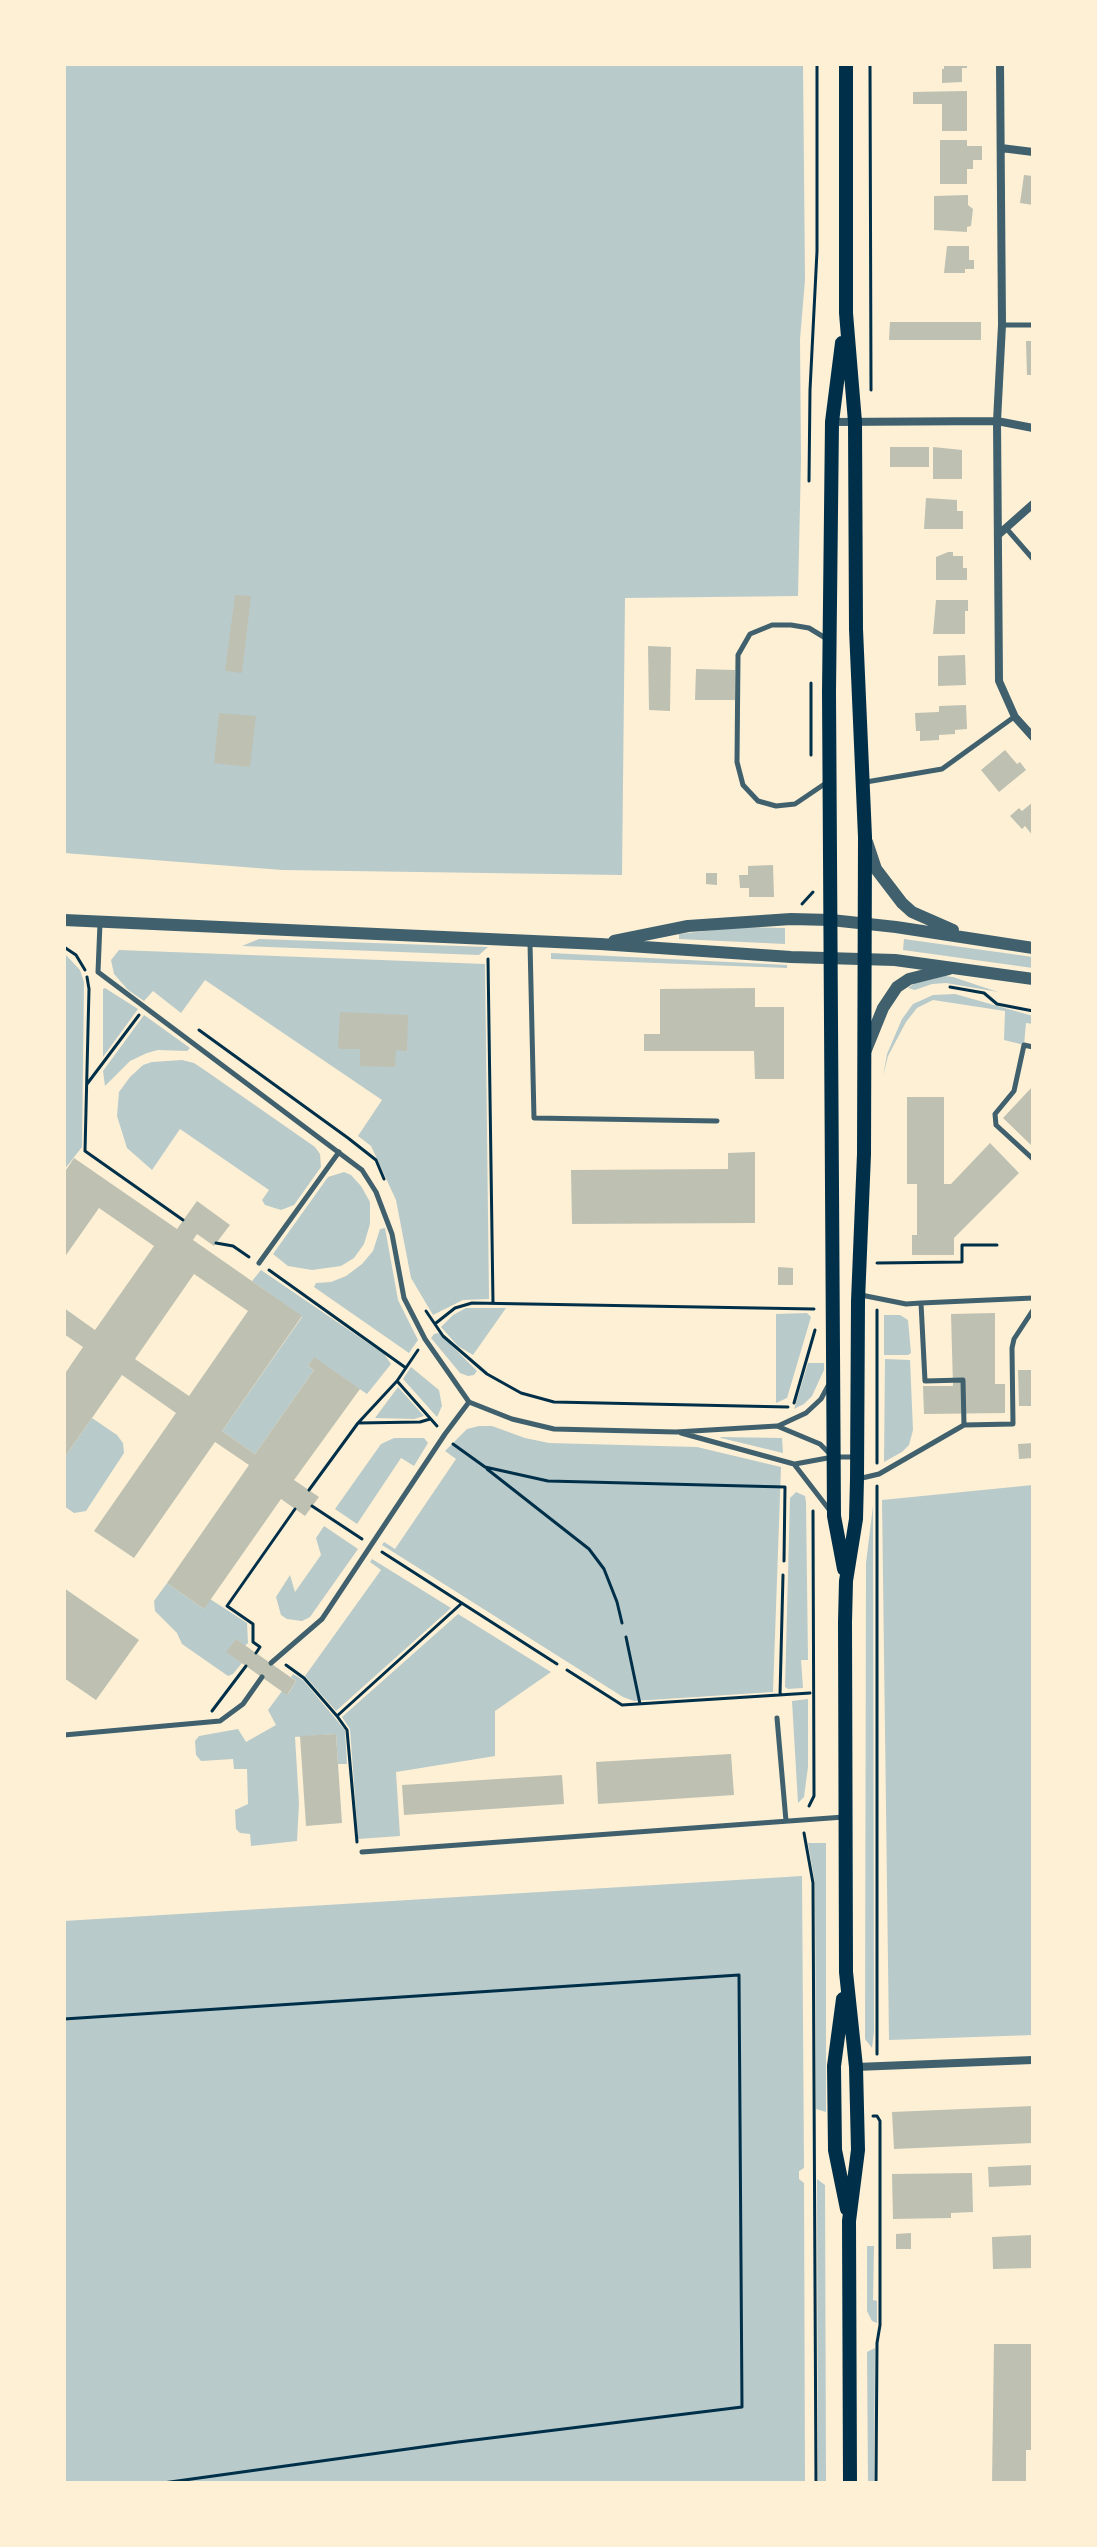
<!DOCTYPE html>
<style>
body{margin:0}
#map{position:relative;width:1097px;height:2547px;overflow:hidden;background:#fdf0d5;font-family:"Fira Sans Condensed",sans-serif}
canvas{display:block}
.frame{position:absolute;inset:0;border:66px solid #fdf0d5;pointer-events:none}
</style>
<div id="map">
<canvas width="1097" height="2547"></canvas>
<div class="frame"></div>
</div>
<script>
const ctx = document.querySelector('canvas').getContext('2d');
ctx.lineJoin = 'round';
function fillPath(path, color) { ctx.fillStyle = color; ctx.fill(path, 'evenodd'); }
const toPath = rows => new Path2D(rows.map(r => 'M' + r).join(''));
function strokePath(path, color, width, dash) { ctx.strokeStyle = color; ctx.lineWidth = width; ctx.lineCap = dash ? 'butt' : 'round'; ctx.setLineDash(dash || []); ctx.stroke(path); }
const green = toPath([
 [64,64,803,64,805,280,800,339,801,460,798,596,625,598,622,875,282,870,64,853],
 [740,927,785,928,785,944,679,939,679,934],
 [259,939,488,947,479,955,242,946],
 [904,939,1033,957,1033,968,903,950],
 [119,950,485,964,489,1299,463,1300,433,1315,411,1278,396,1200,371,1146,358,1136,382,1100,205,980,181,1013,153,991,144,1001,128,990,114,974,111,960],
 [64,953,80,970,84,982,82,1147,64,1170],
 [551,953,787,965,787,968,551,959],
 [945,976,953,977,998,992,946,983,932,984,915,990,908,988,915,983],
 [105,988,138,1009,103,1057,103,989],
 [955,994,1033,1016,1033,1024,1026,1023,1024,1045,1004,1040,1005,1011,933,1000,917,1008,906,1022,888,1056,883,1076,887,1054,902,1019,913,1004,933,995],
 [144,1015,190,1048,187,1051,158,1050,147,1053,130,1061,105,1086,103,1071],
 [182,1060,194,1063,206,1071,315,1147,320,1154,321,1167,294,1205,281,1210,265,1205,262,1200,269,1190,180,1129,152,1170,127,1148,117,1116,119,1092,130,1077,143,1065,152,1062],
 [344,1172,351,1175,361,1186,370,1202,370,1224,364,1244,354,1258,341,1266,312,1270,288,1266,273,1254,328,1177],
 [385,1228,398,1300,418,1340,409,1353,314,1287,316,1283,331,1282,346,1276,362,1264,373,1251,380,1229],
 [261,1270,384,1354,391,1364,367,1394,314,1358,308,1366,314,1370,255,1454,222,1431,302,1317,252,1281],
 [466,1308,506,1308,473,1355,458,1346,441,1327,453,1315],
 [807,1313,811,1317,787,1398,776,1403,776,1314],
 [884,1315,900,1315,908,1320,911,1353,908,1355,884,1355],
 [439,1333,477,1371,474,1375,468,1376,460,1373,431,1338,434,1334],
 [885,1359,910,1360,913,1430,909,1445,902,1452,884,1462],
 [808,1363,824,1363,824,1370,812,1396,804,1404,794,1409],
 [411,1367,439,1390,442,1406,437,1417,403,1379],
 [398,1387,424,1416,414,1419,375,1418],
 [92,1418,117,1435,123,1443,124,1453,86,1511,74,1513,64,1506,64,1458],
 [479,1426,492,1426,525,1438,549,1443,697,1447,781,1467,773,1692,634,1701,623,1697,382,1545,384,1542,395,1549,456,1459,445,1451,467,1429],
 [720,1437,782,1438,783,1453,721,1438],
 [394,1438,424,1438,428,1443,414,1466,401,1458,357,1524,335,1509,381,1444],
 [1033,1485,1033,2035,889,2040,882,1500],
 [796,1492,805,1496,806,1502,808,1660,801,1660,803,1688,788,1689,785,1687,790,1498],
 [873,1506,874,2032,872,2048,865,2039,866,1563],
 [324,1526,358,1549,310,1617,302,1621,287,1619,281,1615,276,1597,290,1575,295,1592,321,1555,316,1538],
 [372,1559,451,1608,336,1711,305,1676,381,1570,370,1562],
 [167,1583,204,1609,210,1599,247,1623,248,1643,245,1646,236,1639,227,1652,242,1663,233,1674,228,1676,182,1644,177,1633,155,1611,154,1601],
 [458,1614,551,1672,495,1711,495,1756,396,1772,400,1836,358,1839,350,1729,342,1717],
 [293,1674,303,1680,345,1730,347,1764,338,1764,336,1734,295,1737,299,1803,297,1841,251,1846,250,1834,240,1833,236,1829,235,1810,248,1804,247,1769,234,1769,233,1759,201,1761,196,1755,195,1741,199,1736,238,1729,246,1742,276,1725,268,1710,282,1691,288,1694,296,1681,291,1677],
 [808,1699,808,1767,804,1797,798,1803,792,1701],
 [808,1843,826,1843,826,2112,816,2109,815,1884],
 [802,1876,804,2168,799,2171,799,2179,804,2183,805,2483,64,2483,64,1921],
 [817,2179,825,2185,826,2483,818,2483],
 [867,2246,874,2246,873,2300,877,2301,877,2323,872,2321,867,2311],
 [875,2348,874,2483,868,2483,867,2352]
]);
const building = toPath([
 [944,64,967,64,967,68,962,68,962,82,942,83,942,69,944,69],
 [967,91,967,131,942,131,942,104,913,104,913,92],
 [940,140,967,140,967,146,982,146,982,160,973,160,973,169,967,169,967,184,940,184],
 [1024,175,1033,176,1033,205,1020,203],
 [968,195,968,205,973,209,971,226,967,227,967,232,934,230,934,196],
 [947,246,969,246,969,260,974,260,974,269,965,269,965,273,944,273],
 [890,322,981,322,981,340,889,340],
 [1026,341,1033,341,1033,375,1027,375],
 [890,447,929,447,929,467,890,467],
 [933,447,962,450,962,479,933,479],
 [926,498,957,500,957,511,963,511,963,529,924,529],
 [948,552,953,552,953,556,963,556,963,568,967,568,967,580,936,580,936,557],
 [235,595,251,596,242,673,225,671],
 [936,600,968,600,968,611,965,611,965,634,933,634],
 [648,646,671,647,670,711,649,710],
 [965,655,966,685,938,686,938,656],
 [696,669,735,670,735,700,695,700],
 [966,705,967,729,955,730,955,734,939,735,939,740,920,741,920,731,916,731,915,713,939,712,939,706],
 [219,713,256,716,250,767,214,763],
 [1005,750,1017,764,1020,762,1026,770,999,792,981,770],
 [1033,802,1033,836,1025,826,1022,829,1010,816,1019,808,1022,811],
 [773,865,774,897,749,897,749,888,740,888,739,875,748,875,748,866],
 [706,873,717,873,717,885,706,884],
 [755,988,755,1007,784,1007,784,1079,755,1079,754,1051,644,1051,644,1034,660,1034,660,989],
 [340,1012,408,1015,407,1051,396,1050,395,1067,360,1066,360,1049,338,1049],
 [1033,1086,1033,1143,1031,1145,1003,1118],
 [907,1097,944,1097,944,1184,951,1184,990,1143,1019,1173,954,1238,954,1255,912,1255,912,1235,917,1235,917,1184,907,1184],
 [755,1152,755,1223,572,1224,571,1170,728,1169,728,1153],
 [74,1158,177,1229,197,1201,230,1225,214,1246,197,1234,193,1240,302,1316,222,1431,255,1454,314,1370,308,1366,314,1357,360,1389,294,1480,319,1497,305,1516,281,1499,204,1609,167,1583,249,1465,215,1442,134,1558,94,1531,176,1413,122,1375,64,1458,64,1375,83,1347,64,1334,64,1308,95,1330,154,1246,99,1208,64,1258,64,1173],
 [194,1274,248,1311,189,1396,135,1359],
 [778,1267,793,1268,793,1285,778,1285],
 [995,1313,995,1384,1005,1384,1005,1413,924,1414,923,1386,953,1386,951,1314],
 [1018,1370,1033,1370,1033,1406,1019,1406],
 [1033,1443,1033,1458,1019,1459,1018,1444],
 [64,1588,139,1640,96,1700,64,1678],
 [236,1639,296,1681,287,1695,226,1652],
 [336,1734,342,1823,306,1826,300,1736],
 [731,1754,734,1795,598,1804,596,1762],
 [562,1775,564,1804,404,1815,402,1785],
 [1033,2106,1033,2143,894,2149,892,2112],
 [1033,2165,1033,2185,989,2187,988,2167],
 [972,2173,973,2212,951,2213,951,2218,893,2219,892,2174],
 [911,2233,911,2249,896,2249,896,2234],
 [1033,2235,1033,2268,993,2269,992,2237],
 [994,2344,1033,2344,1033,2450,1026,2450,1026,2483,992,2483]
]);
const path = toPath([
 [870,64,871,390],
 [809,481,810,390,817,251,817,64],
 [811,683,811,755],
 [802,904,813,892],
 [64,947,76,955,85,970],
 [488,959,493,1303],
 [87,977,89,989,85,1151,183,1220],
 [950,987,984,993,997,1004,1033,1011],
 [199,1030,348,1138,376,1160,384,1179],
 [87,1084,139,1015],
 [216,1243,233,1246,249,1257],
 [877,1263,962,1262,962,1245,997,1245],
 [269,1270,406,1368],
 [877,1310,877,1463],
 [426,1311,443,1336,487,1374,521,1393,554,1402,788,1407],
 [436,1323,455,1308,472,1303,814,1309],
 [397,1381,437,1426],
 [794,1403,815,1330],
 [358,1423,420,1422,430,1419],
 [453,1444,485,1467,548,1481,785,1487,784,1561],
 [487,1469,589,1549,604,1569,617,1602,622,1623],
 [309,1490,358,1423,397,1381,418,1350],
 [312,1506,362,1539],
 [382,1552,557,1664],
 [626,1637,640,1704],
 [256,1653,260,1647,253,1642,253,1624,227,1606,295,1509],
 [286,1665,304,1678,337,1716],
 [567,1670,622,1705,810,1693],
 [780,1695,783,1575],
 [212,1711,246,1666],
 [809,1806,814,1796,813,1511],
 [804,1833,813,1883,816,2483],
 [357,1842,347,1730,337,1716,462,1603],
 [64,2019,739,1975,742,2407,458,2442,163,2483],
 [877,2054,877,1486],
 [873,2116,877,2116,880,2121,880,2325,877,2343,876,2483]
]);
const service = toPath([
 [1002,325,1033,325],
 [1006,528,1033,559],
 [866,782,942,769,1014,717],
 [826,783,795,804,776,806,758,801,743,785,737,762,738,655,750,634,772,625,791,625,809,628,827,639],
 [100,923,98,972,362,1170,376,1192,392,1234,404,1298,425,1339,469,1402,512,1419,554,1429,676,1432,777,1426,820,1444,829,1453],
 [530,943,534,1118,717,1121],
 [1033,1047,1024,1045,1014,1091,995,1114,996,1125,1033,1159],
 [259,1263,339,1152],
 [921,1303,1033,1298],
 [964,1425,1013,1424,1012,1348,1014,1339,1033,1310],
 [778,1426,806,1413,821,1399,828,1386],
 [681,1433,794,1464,831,1512],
 [795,1464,833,1457,857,1457],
 [858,1479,879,1474,964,1425,963,1380,925,1381,921,1303,906,1304,861,1295],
 [271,1663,322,1619,445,1434,469,1402],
 [777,1718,786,1821],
 [64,1735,220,1721,243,1704,262,1677],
 [362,1852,844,1817]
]);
const minor = toPath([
 [1000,64,1002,325,997,421,999,681,1015,717,1033,737],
 [1001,148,1033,152],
 [832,422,997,421,1033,428],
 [998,535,1033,504],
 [856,2067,1033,2060]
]);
const tertiary = toPath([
 [867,842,876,869,902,903,912,912,953,930],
 [64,920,600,944,791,957,895,960,1033,979],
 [614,941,688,926,791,919,831,920,896,927,1033,948],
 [866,1050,883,1008,897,987,909,979,949,969]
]);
const secondary = toPath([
 [846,64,846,313,855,422,856,629,865,837,864,1154,858,1301,857,1479,856,1519,846,1581,845,1622,846,1972,856,2067,858,2150,849,2221,850,2483],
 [842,343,832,422,829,692,834,1516,844,1569],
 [843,1999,834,2066,835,2150,847,2209]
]);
fillPath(green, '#b9caca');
fillPath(building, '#bec0b2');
strokePath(path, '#003049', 3);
strokePath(service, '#3f606c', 5);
strokePath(minor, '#3f606c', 8);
strokePath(tertiary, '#3f606c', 12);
strokePath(secondary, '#003049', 14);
</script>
